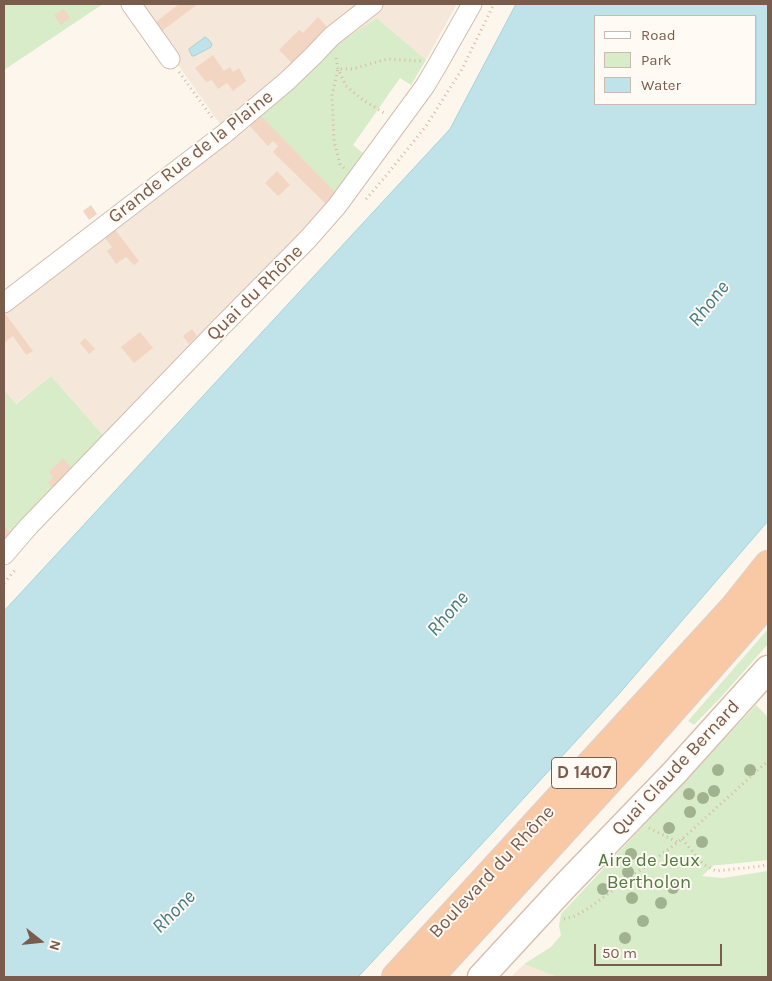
<!DOCTYPE html>
<meta charset="utf-8">
<style>
body{margin:0}
#map{position:relative;width:772px;height:981px;overflow:hidden;background:#fdf6ec;font-family:Karla,sans-serif}
canvas{display:block}
.frame{position:absolute;inset:0;border:5px solid #7a5c4d;pointer-events:none}
.legend{position:absolute;left:594px;top:15px;width:162px;height:90px;box-sizing:border-box;background:#fffaf3;border:1px solid #cabbb1;margin:0;padding:6px 9px;list-style:none;font-size:15px;color:#7a5c4d}
.legend li{display:flex;align-items:center;gap:10px;height:25px}
.legend b{width:25px;border:1px solid #cabbb1}
.north{position:absolute;left:15px;top:916px;width:50px;height:50px;-webkit-text-stroke:4px #fffaf3;paint-order:stroke;rotate:106deg;font-size:14px;font-weight:700;line-height:20px;text-align:center;color:#7a5c4d}
.north::after{content:'';display:block;margin:auto;width:18px;height:22px;background:#7a5c4d;clip-path:polygon(50% 0,100% 100%,50% 72%,0 100%)}
.scale{position:absolute;left:594px;top:944px;width:128px;height:22px;box-sizing:border-box;border:2px solid #7a5c4d;border-top:0;padding-left:6px;font-size:15px;line-height:18px;white-space:nowrap;color:#7a5c4d;-webkit-text-stroke:4px #fffaf3;paint-order:stroke}
</style>
<div id="map">
<canvas width="772" height="981"></canvas>
<div class="frame"></div>
<ul class="legend">
<li><b style="height:6px;background:#fff"></b>Road</li>
<li><b style="height:14px;background:#d8ecc9"></b>Park</li>
<li><b style="height:14px;background:#bfe3e8"></b>Water</li>
</ul>
<div class="north">N</div>
<div class="scale">50 m</div>
</div>
<script>
const ctx = document.querySelector('canvas').getContext('2d');
ctx.lineJoin = 'round';
function fillPath(path, color) { ctx.fillStyle = color; ctx.fill(path, 'evenodd'); }
const toPath = rows => new Path2D(rows.map(r => 'M' + r).join(''));
function strokePath(path, color, width, dash) { ctx.strokeStyle = color; ctx.lineWidth = width; ctx.lineCap = dash ? 'butt' : 'round'; ctx.setLineDash(dash || []); ctx.stroke(path); }
function write(font, color, halo, rows, align = 'center') {
  ctx.font = font + ' Karla,sans-serif'; ctx.lineWidth = 4; ctx.setLineDash([]); ctx.textBaseline = 'middle'; ctx.strokeStyle = halo; ctx.fillStyle = color; for (const [text, x, y, turn = 0] of rows) {
    ctx.save(); ctx.translate(x, y); ctx.rotate((+turn || 0) * Math.PI / 180); ctx.textAlign = isNaN(turn) ? turn : align; if (halo) ctx.strokeText(text, 0, 0); ctx.fillText(text, 0, 0); ctx.restore();
  }
}
const residential = toPath([
 [135,4,457,4,426,60,377,18,260,115,335,192,305,234,103,435,51,376,15,404,4,390,4,310,98,237,232,141],
 [524,964,557,977,511,977]
]);
const green = toPath([
 [4,4,103,4,4,70],
 [377,18,426,60,411,85,400,78,353,145,363,153,335,192,259,115,334,46],
 [51,376,103,435,12,533,4,543,4,390,16,404],
 [768,629,768,644,722,696,694,725,688,721],
 [756,705,768,717,768,860,720,865,714,865,702,876,723,878,768,871,768,977,557,977,524,964,551,947,561,935,559,926,561,914]
]);
const water = toPath([
 [516,4,768,4,768,521,618,695,492,833,358,977,4,977,4,611,450,129,516,4],
 [596,16,756,16,756,104,596,104,596,16],
 [205,37,209,40,212,44,211,47,194,56,192,56,189,50,189,49,205,37]
]);
const building = toPath([
 [179,4,198,4,159,33,152,25],
 [64,9,70,18,61,25,54,15],
 [318,17,327,27,292,63,279,50,299,30,303,33],
 [213,55,224,71,230,67,233,72,239,68,246,81,233,91,227,83,218,89,212,80,206,82,195,68],
 [256,111,335,192,326,204,273,152,278,146,273,141,268,146,248,124],
 [277,171,290,185,278,196,265,183],
 [91,205,97,214,89,220,83,211],
 [113,227,139,261,134,265,126,257,116,264,107,251,112,247,103,235],
 [4,312,33,351,26,355,13,336,4,343],
 [192,329,197,336,189,344,183,336],
 [140,332,153,348,134,363,121,347],
 [85,338,95,349,89,354,80,343],
 [63,458,71,468,53,487,48,483,53,477,49,472],
 [4,525,10,533,4,540]
]);
const path = toPath([
 [336,58,338,69,346,86,363,100,384,113],
 [179,72,214,120],
 [344,168,340,164,334,141,332,95,338,69,352,69,388,59,421,61],
 [366,199,385,177,426,126,462,69,494,4],
 [4,583,15,570],
 [649,828,677,842],
 [682,839,703,864,716,871,762,866,768,864],
 [564,919,575,916,589,908,682,839,768,761]
]);
const minor = toPath([
 [131,4,170,59],
 [4,303,224,134,287,81,313,56,332,36,373,4],
 [4,555,29,526,218,330,308,239,337,206,425,86,438,64,472,4]
]);
const secondary = toPath([
 [481,977,565,886,675,772,768,669]
]);
const trunk = toPath([
 [396,977,733,609,768,565],
 [429,977,633,754,768,601]
]);
const trees = [
 [718,770],
 [750,770],
 [714,791],
 [689,794],
 [703,798],
 [690,812],
 [669,828],
 [702,842],
 [631,854],
 [628,872],
 [673,888],
 [603,889],
 [632,898],
 [661,903],
 [643,921],
 [625,938]
];
const shields = [
 [584,773,65]
];
const shieldNames = [
 ["D 1407",584,773]
];
const streetNames = [
 ["Grande Rue de la Plaine",191,157,-38],
 ["Quai du Rhône",255,293,-45],
 ["Quai Claude Bernard",676,768,-47],
 ["Boulevard du Rhône",492,872,-47]
];
const parkNames = [
 ["Aire de Jeux",649,861],
 ["Bertholon",649,883]
];
const waterNames = [
 ["Rhone",709,304,-51],
 ["Rhone",448,614,-49],
 ["Rhone",174,912,-45]
];
fillPath(residential, '#f5e8da');
fillPath(green, '#d8ecc9');
fillPath(water, '#bfe3e8');
strokePath(water, '#a5d3da', 1);
fillPath(building, '#f3d5c3');
strokePath(minor, '#d1beb0', 21);
strokePath(secondary, '#d6c0b0', 29);
strokePath(trunk, '#dad1cd', 30);
strokePath(path, '#d9b8a5', 3, [1, 4]);
strokePath(minor, '#fff', 19);
strokePath(secondary, '#fff', 26);
strokePath(trunk, '#f9c8a4', 28);
ctx.fillStyle = '#a0b28e';
for (const [x, y] of trees) { ctx.beginPath(); ctx.arc(x, y, 6, 0, 2 * Math.PI); ctx.fill(); }
for (const [x, y, w] of shields) { const box = new Path2D(); box.roundRect(x - w / 2, y - 15.5, w, 31, 4); ctx.fillStyle = '#fffaf3'; ctx.fill(box); strokePath(box, '#7a5c4d', 1); }
write('bold 18px', '#7a5c4d', null, shieldNames);
write('19px', '#7a5c4d', '#fffaf3', streetNames);
write('19px', '#537a41', '#fffaf3', parkNames);
write('italic 20px', '#437c86', '#fffaf3', waterNames);
</script>
